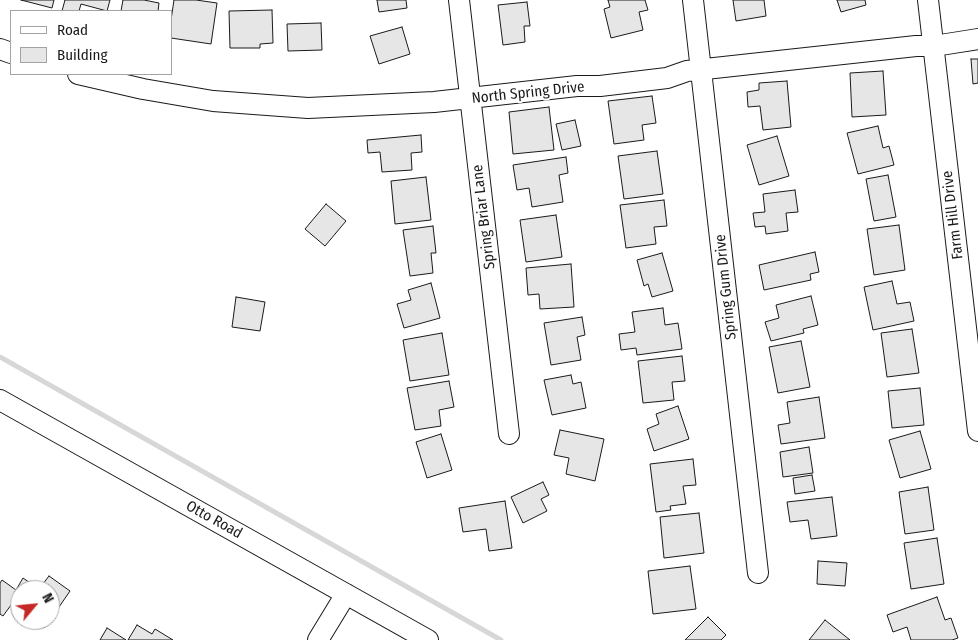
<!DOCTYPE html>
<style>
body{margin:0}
#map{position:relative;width:978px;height:640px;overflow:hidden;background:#fff;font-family:"Fira Sans Condensed",sans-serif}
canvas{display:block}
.legend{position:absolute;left:10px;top:10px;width:162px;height:65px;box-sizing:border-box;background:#fff;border:1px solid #a3a3a3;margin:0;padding:6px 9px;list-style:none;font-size:15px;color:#1a1a1a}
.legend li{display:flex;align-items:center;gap:10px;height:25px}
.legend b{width:25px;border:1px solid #a3a3a3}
.north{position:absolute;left:10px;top:580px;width:50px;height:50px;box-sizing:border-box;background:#fff;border:1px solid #a3a3a3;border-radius:50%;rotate:62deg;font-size:14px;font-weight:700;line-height:20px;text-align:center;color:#1a1a1a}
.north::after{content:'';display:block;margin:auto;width:18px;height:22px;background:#c62828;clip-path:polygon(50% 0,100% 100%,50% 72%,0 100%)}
</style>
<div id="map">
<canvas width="978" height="640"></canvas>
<ul class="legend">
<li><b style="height:6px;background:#fff"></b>Road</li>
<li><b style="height:14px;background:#e6e6e6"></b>Building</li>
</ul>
<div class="north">N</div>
</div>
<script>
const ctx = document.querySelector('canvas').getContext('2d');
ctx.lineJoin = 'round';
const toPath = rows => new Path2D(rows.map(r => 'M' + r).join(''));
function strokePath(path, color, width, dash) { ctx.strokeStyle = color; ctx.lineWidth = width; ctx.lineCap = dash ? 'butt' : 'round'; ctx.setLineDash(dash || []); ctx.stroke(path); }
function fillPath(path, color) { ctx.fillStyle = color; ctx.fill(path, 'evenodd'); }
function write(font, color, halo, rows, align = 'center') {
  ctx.font = font + ' "Fira Sans Condensed",sans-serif'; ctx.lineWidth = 4; ctx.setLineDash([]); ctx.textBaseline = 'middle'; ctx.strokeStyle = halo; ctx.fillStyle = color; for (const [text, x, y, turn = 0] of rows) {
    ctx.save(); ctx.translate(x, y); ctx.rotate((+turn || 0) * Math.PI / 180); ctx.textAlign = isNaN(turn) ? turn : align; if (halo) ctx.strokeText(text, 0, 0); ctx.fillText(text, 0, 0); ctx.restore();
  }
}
const stream = toPath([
 [0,357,501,640]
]);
const building = toPath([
 [21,0,54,0,52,8,21,0],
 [65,0,110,0,107,11,81,4,79,11,62,11,65,0],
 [123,0,144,0,159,3,158,11,121,11,123,0],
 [174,0,196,0,217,3,211,44,171,38,171,20,174,0],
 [377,0,406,0,407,8,379,12,377,0],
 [608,0,645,0,648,10,639,12,643,30,611,38,604,9,610,7,608,0],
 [733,0,764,0,766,16,736,21,733,0],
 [837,0,865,0,866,5,841,12,837,0],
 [527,2,530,26,524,26,525,42,503,45,498,5,527,2],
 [272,10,273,43,260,44,260,48,230,48,229,11,272,10],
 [321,23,322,50,288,51,287,24,321,23],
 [402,27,410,54,379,64,370,36,402,27],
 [971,59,978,59,978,83,973,84,971,59],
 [883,71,886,115,852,117,850,73,883,71],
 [787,81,791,127,763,130,760,106,748,107,747,92,759,90,759,83,787,81],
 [652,96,656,123,642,125,644,140,614,144,608,101,652,96],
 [549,107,554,150,513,154,509,112,549,107],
 [575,120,581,146,562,150,556,124,575,120],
 [878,126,883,148,889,146,894,165,858,174,847,133,878,126],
 [421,135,422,152,411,153,412,170,382,172,380,152,368,153,367,140,421,135],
 [777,136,789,176,759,185,747,145,777,136],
 [657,151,663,194,624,199,618,156,657,151],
 [566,157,568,173,559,175,563,202,532,207,529,188,517,190,513,165,566,157],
 [888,175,896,217,874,221,866,179,888,175],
 [426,177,431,220,395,224,391,181,426,177],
 [795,190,798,212,786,213,788,231,766,234,765,226,755,227,753,213,765,212,763,194,795,190],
 [664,200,667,226,654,227,656,244,626,248,620,205,664,200],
 [326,204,346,221,325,246,305,229,326,204],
 [556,215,562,257,526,262,520,220,556,215],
 [899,225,905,270,874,275,867,229,899,225],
 [433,226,436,253,431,253,433,273,410,276,403,230,433,226],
 [815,252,819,272,810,274,811,280,764,290,759,265,815,252],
 [662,253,673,291,652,297,648,284,644,286,637,260,662,253],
 [571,264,574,307,540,309,539,294,528,295,526,268,571,264],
 [892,281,897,304,910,302,914,321,873,330,864,287,892,281],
 [431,283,440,318,404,328,397,304,411,300,408,290,431,283],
 [811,296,818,325,803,329,804,333,771,341,765,322,779,318,776,305,811,296],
 [236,297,265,302,260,331,232,327,236,297],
 [663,308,665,325,678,323,682,349,637,355,636,348,621,350,619,334,635,332,632,312,663,308],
 [582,317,585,335,577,337,581,360,551,365,544,323,582,317],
 [912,329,919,373,887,377,881,333,912,329],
 [442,333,449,375,410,381,403,340,442,333],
 [801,341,810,387,778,393,769,347,801,341],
 [682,356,685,381,672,382,674,400,643,403,638,361,682,356],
 [571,375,573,384,581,382,586,408,552,415,544,380,571,375],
 [449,381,454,407,439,410,441,426,415,430,407,388,449,381],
 [920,388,924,425,892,428,888,391,920,388],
 [819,397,825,438,781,444,778,425,790,423,787,402,819,397],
 [678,406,689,439,654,451,647,429,659,424,656,414,678,406],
 [560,430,604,439,595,481,566,474,569,458,554,455,560,430],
 [920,431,931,469,900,478,889,440,920,431],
 [441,434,452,470,427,478,416,442,441,434],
 [809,447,813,473,783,477,780,452,809,447],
 [693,459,696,485,683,486,686,504,670,506,671,510,656,512,650,464,693,459],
 [812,475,815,491,795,494,793,478,812,475],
 [543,482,549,495,541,499,547,511,523,523,511,497,543,482],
 [928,487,934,530,905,534,899,492,928,487],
 [832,497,837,536,811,539,808,520,790,522,787,502,832,497],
 [505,501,512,548,489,551,486,529,463,532,459,508,505,501],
 [699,513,704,553,664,558,660,517,699,513],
 [937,538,944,584,911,589,904,543,937,538],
 [818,561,847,563,845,586,817,584,818,561],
 [690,566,696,609,653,614,648,571,690,566],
 [49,576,70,591,50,620,50,590,20,590,20,611,11,605,3,616,0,614,0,583,2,580,16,590,23,578,39,589,49,576],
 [937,597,945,620,951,618,958,638,952,640,911,640,907,627,893,632,887,615,937,597],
 [708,617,726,635,721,640,685,640,708,617],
 [33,620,50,620,44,628,33,620],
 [825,620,850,640,809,640,825,620],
 [137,625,152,634,155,629,173,640,128,640,137,625],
 [107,628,126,640,100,640,107,628]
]);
const minor = toPath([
 [459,0,509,434],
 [693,0,758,573],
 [928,0,978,431],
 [0,49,11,53],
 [78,74,143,89,213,101,308,108,434,102,577,86,600,86,667,78,687,71,916,46,934,46,978,39],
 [0,400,428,640],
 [318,640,346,594]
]);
const streetNames = [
 ["North Spring Drive",528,93,-6],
 ["Farm Hill Drive",953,215,-97],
 ["Spring Briar Lane",484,217,-97],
 ["Spring Gum Drive",726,287,-96],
 ["Otto Road",214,520,29]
];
strokePath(stream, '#d7d7d7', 5);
fillPath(building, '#e6e6e6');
strokePath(building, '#1a1a1a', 1);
strokePath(minor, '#1a1a1a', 22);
strokePath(minor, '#fff', 20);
write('15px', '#1a1a1a', '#fff', streetNames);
</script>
